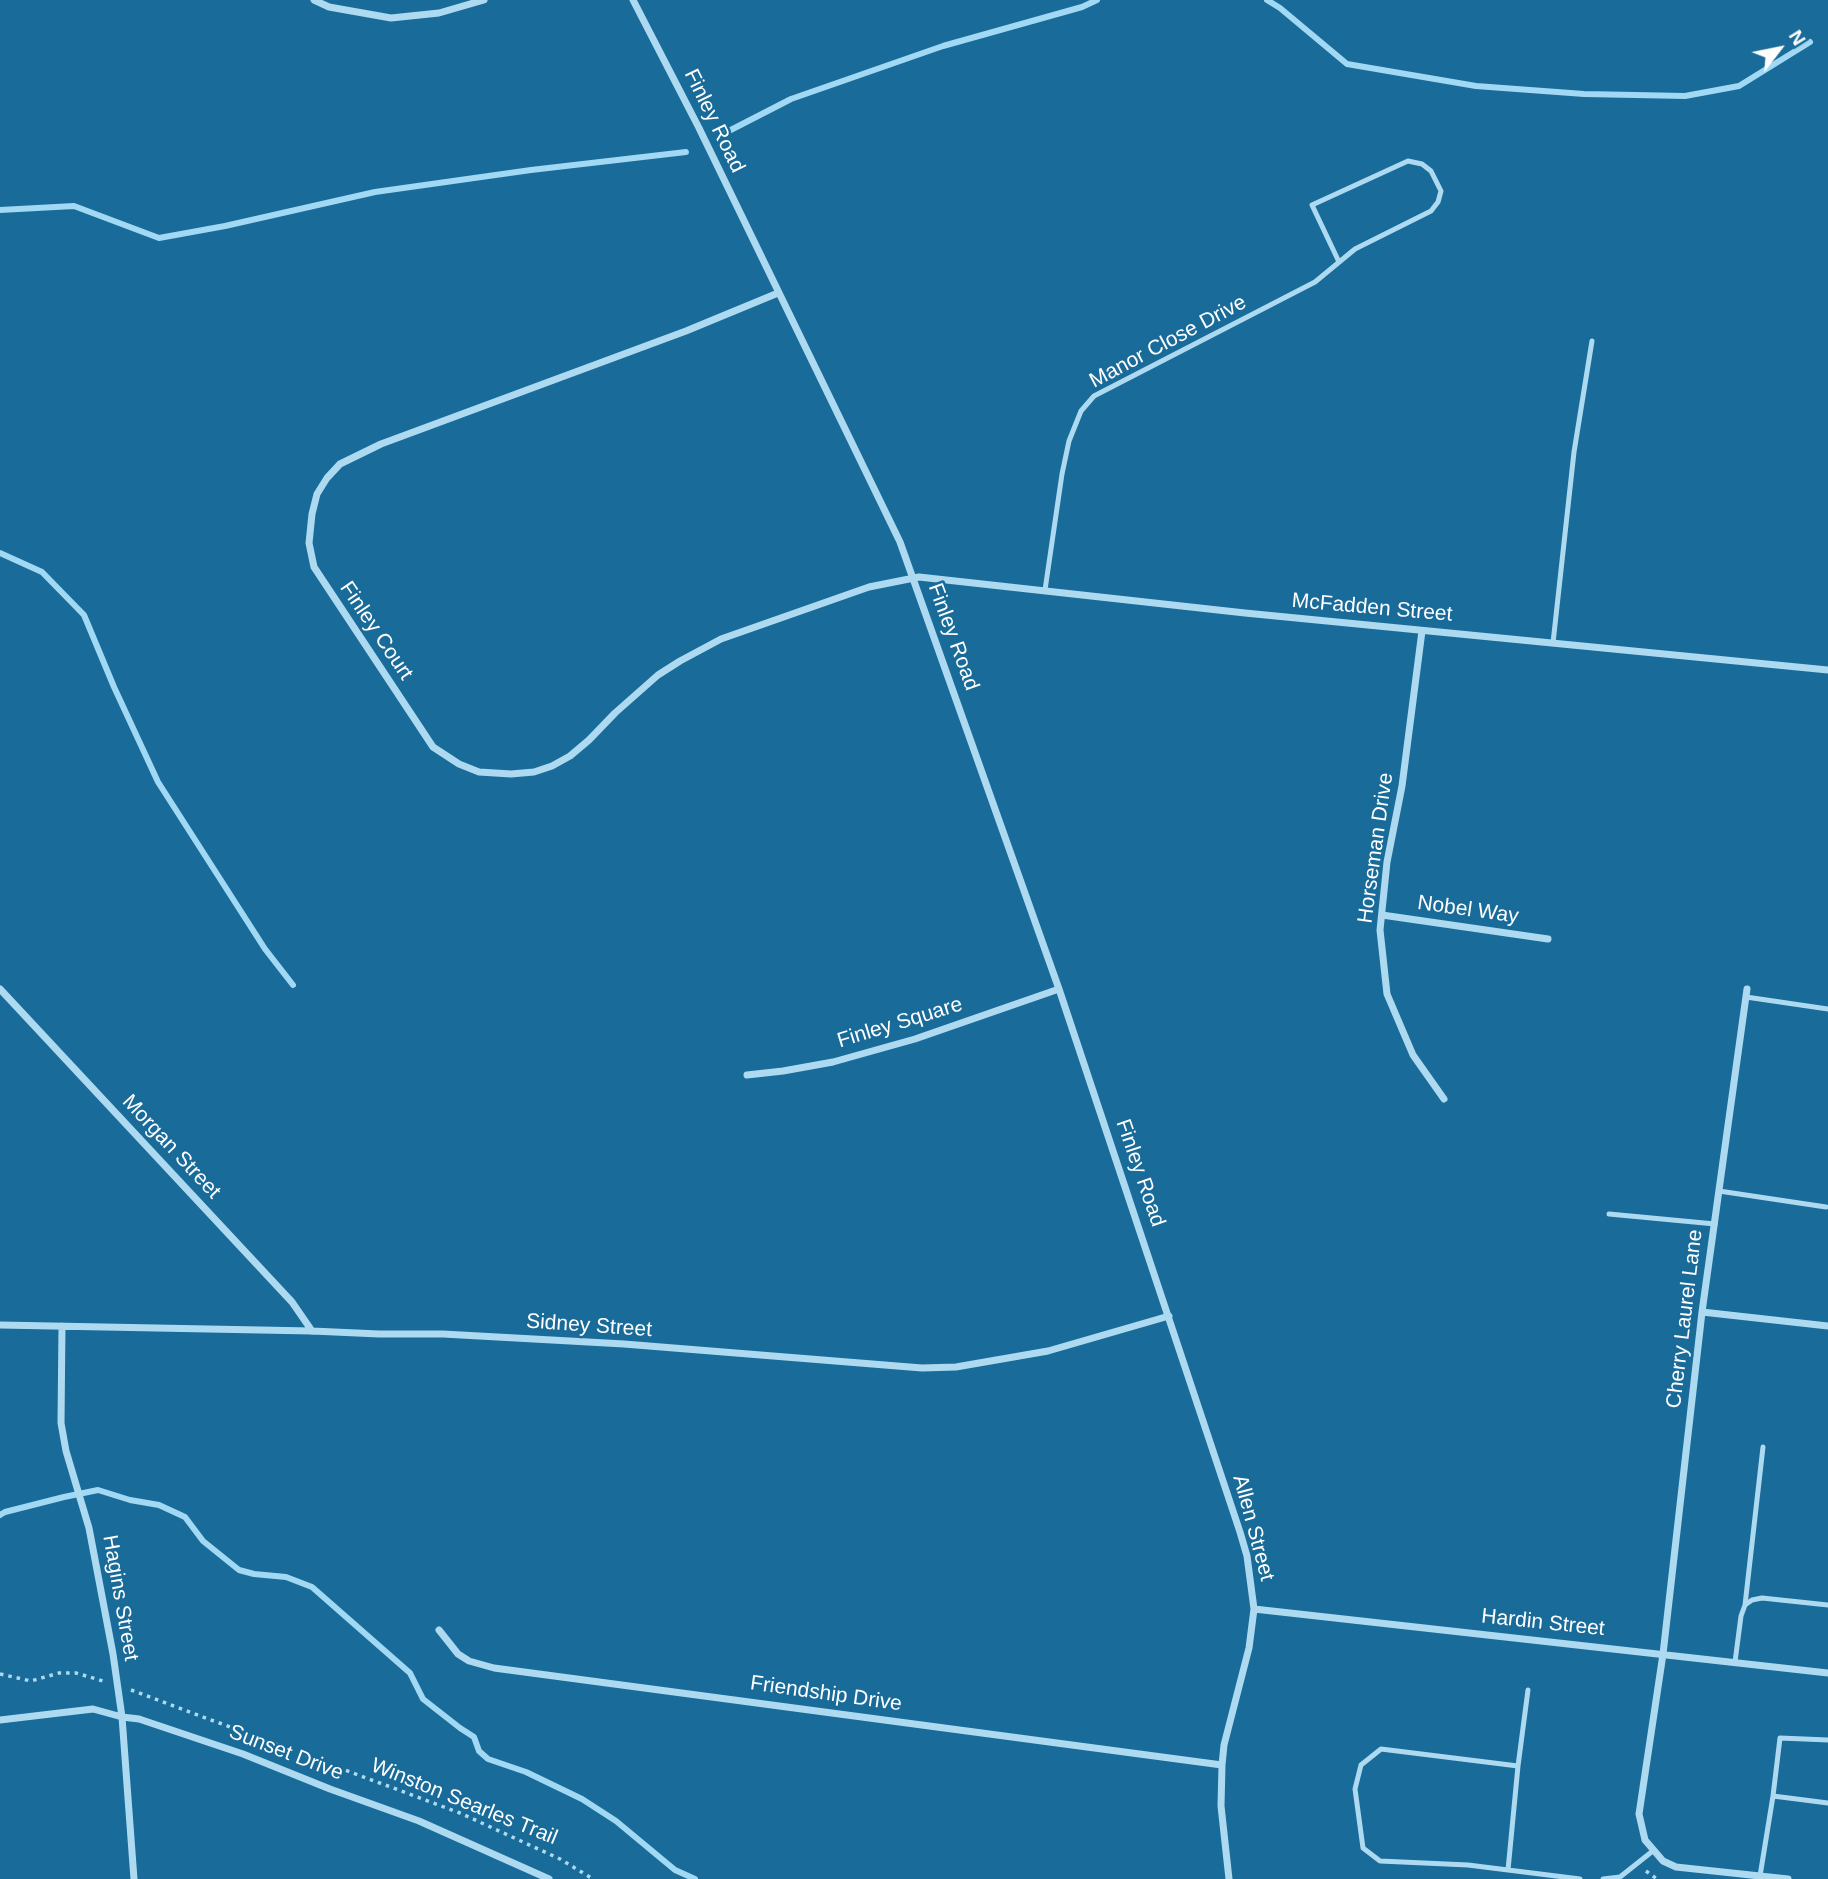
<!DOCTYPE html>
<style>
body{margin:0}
#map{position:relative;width:1828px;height:1879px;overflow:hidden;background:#196b99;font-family:Arial,sans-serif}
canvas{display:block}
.north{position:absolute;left:1744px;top:14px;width:70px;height:70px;-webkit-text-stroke:5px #196b99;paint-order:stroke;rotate:58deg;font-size:19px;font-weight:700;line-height:28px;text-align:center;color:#fff}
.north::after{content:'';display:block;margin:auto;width:24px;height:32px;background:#fff;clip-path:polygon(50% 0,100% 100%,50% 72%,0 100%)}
</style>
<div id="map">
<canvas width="1828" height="1879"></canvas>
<div class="north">N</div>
</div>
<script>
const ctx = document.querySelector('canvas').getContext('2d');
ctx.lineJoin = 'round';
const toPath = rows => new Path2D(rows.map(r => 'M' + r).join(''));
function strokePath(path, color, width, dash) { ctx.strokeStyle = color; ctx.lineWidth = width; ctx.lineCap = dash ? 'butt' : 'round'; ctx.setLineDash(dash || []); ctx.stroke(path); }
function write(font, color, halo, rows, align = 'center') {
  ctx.font = font + ' Arial,sans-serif'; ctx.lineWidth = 5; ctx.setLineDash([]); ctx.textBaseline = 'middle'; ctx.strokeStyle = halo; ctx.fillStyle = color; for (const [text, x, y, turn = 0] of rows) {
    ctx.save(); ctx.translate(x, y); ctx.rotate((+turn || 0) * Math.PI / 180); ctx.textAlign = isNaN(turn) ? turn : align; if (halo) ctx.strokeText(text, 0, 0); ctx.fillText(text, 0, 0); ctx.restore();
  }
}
const stream = toPath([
 [1267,0,1280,8,1347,64,1476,86,1584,94,1685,96,1739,86,1810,42],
 [721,135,791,99,943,46,1082,7,1097,0],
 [0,210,74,206,159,238,225,226,375,192,531,170,686,152],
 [0,553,42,572,84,615,114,687,158,782,265,949,293,985],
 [0,1515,5,1512,64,1497,98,1490,130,1500,159,1505,185,1517,203,1541,239,1570,254,1574,286,1577,312,1587,410,1673,423,1699,460,1728,474,1737,479,1751,488,1759,526,1772,582,1799,616,1821,675,1870,695,1879]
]);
const path = toPath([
 [0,1674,31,1681,59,1673,76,1673,103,1681],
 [131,1690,460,1813,560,1859,593,1879],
 [1646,1871,1657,1879]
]);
const lane = toPath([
 [1045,590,1062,474,1069,441,1081,411,1094,396,1315,282,1355,249,1431,211,1438,202,1441,191,1431,171,1422,164,1408,161,1312,205,1339,262],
 [1553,643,1574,452,1592,341],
 [1746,997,1828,1009],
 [1719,1191,1826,1207],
 [1609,1214,1715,1224],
 [1745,1605,1763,1447],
 [1735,1662,1741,1616,1745,1605,1752,1600,1762,1598,1828,1605],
 [1518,1766,1381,1749,1361,1765,1355,1789,1363,1848,1380,1861,1468,1865,1580,1879],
 [1773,1796,1780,1738,1828,1740],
 [1508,1870,1518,1766,1528,1690],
 [1760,1876,1773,1796,1828,1803],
 [1603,1879,1620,1877,1654,1850]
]);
const street = toPath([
 [314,0,329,7,391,18,439,13,484,0],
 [633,0,699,128,900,542,1059,989,1240,1532,1247,1556,1254,1609,1249,1648,1224,1745,1222,1765,1221,1806,1229,1879],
 [778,293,686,331,381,444,340,464,327,478,317,494,312,514,309,543,314,567,433,747,459,764,479,772,511,774,534,772,552,766,570,756,589,740,615,713,658,675,680,661,721,639,869,587,919,577,1245,613,1828,670],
 [1422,631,1402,786,1387,862,1380,930,1387,994,1413,1055,1444,1099],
 [1382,915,1548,939],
 [0,989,292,1302,312,1331],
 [1747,989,1702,1312,1663,1654,1639,1814,1645,1840,1663,1861,1676,1867,1788,1879],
 [747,1075,783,1071,833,1062,915,1039,1059,989],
 [1702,1312,1828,1326],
 [0,1325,312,1331,379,1334,443,1334,624,1344,922,1368,956,1367,1048,1351,1169,1316],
 [62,1326,61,1423,66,1451,89,1528,113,1654,122,1717,134,1879],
 [1254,1609,1828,1673],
 [439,1630,458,1654,469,1661,494,1668,1222,1765],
 [0,1720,93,1709,122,1717,139,1719,243,1754,330,1789,419,1821,549,1879]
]);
const streetNames = [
 ["Finley Road",714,121,64],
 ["Manor Close Drive",1168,342,-28],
 ["McFadden Street",1372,608,5],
 ["Finley Court",376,631,56],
 ["Finley Road",953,637,70],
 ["Horseman Drive",1376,848,-82],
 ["Nobel Way",1468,910,8],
 ["Finley Square",900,1023,-17],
 ["Morgan Street",171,1147,47],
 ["Finley Road",1140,1173,71],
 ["Cherry Laurel Lane",1685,1319,-83],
 ["Sidney Street",589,1326,4],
 ["Allen Street",1253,1528,75],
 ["Hagins Street",120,1598,80],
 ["Hardin Street",1543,1623,6],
 ["Friendship Drive",826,1694,8],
 ["Sunset Drive",286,1753,21],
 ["Winston Searles Trail",464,1802,22]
];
strokePath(stream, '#a1d8f3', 6);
strokePath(path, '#aedaf1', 3.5, [3.5, 5]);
strokePath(lane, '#aedaf1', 5);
strokePath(street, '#aedaf1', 7);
write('21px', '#fff', '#196b99', streetNames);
</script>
